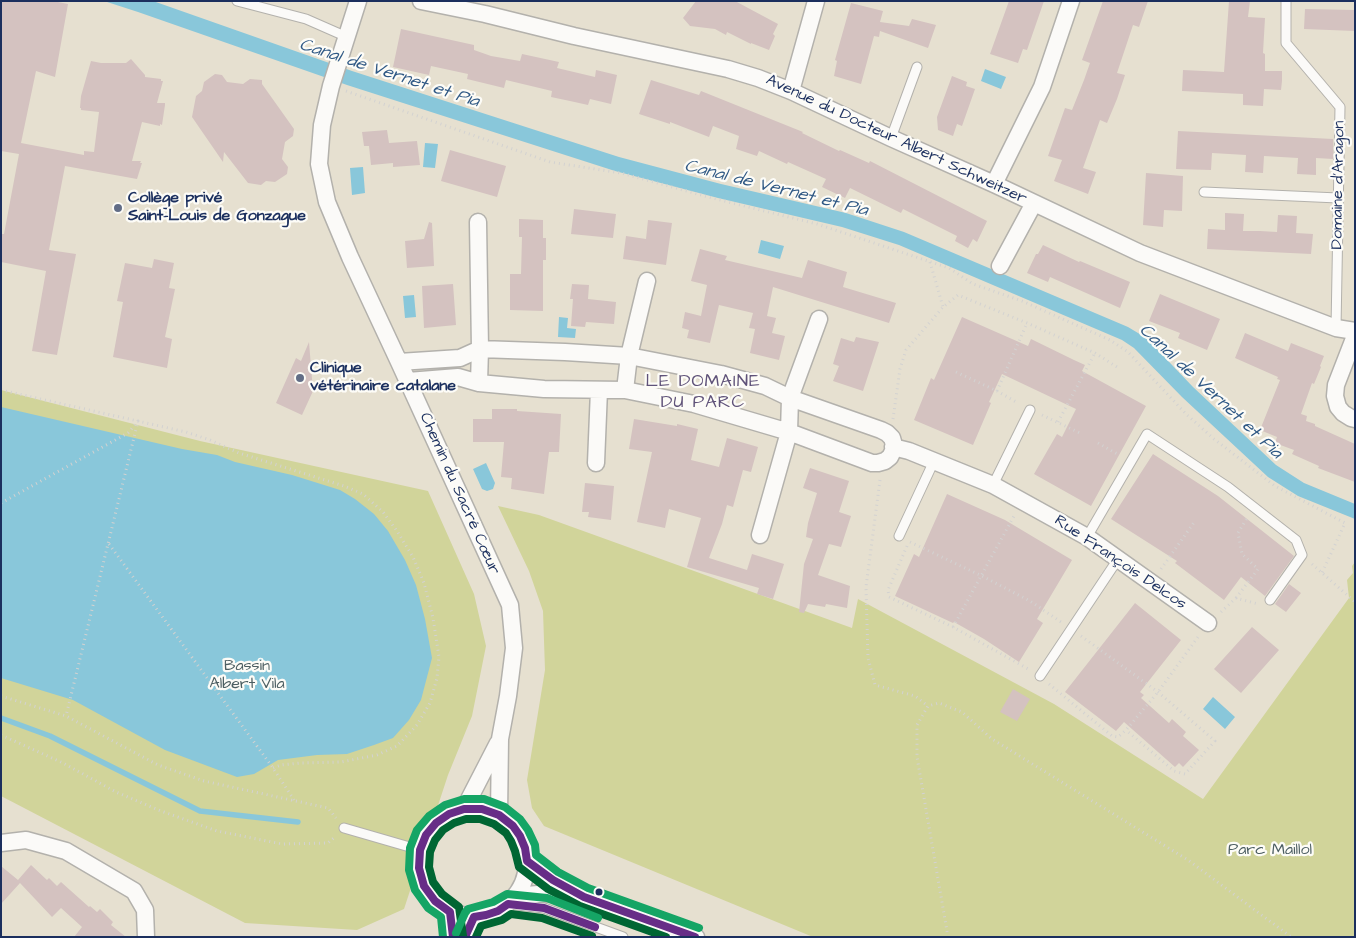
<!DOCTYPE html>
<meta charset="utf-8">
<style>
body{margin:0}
#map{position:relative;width:1356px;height:938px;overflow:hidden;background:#e6e0d0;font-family:"Architects Daughter",sans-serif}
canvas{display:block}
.frame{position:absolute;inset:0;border:2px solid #1b2f5e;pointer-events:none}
</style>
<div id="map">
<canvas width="1356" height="938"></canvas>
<div class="frame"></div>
</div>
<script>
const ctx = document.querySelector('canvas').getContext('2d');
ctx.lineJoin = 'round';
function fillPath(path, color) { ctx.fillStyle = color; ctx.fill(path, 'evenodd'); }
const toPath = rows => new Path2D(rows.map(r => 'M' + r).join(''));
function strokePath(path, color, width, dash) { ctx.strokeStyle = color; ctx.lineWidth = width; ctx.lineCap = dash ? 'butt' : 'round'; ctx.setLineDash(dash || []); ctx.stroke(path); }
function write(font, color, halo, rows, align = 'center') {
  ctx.font = font + ' "Architects Daughter",sans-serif'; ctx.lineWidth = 4.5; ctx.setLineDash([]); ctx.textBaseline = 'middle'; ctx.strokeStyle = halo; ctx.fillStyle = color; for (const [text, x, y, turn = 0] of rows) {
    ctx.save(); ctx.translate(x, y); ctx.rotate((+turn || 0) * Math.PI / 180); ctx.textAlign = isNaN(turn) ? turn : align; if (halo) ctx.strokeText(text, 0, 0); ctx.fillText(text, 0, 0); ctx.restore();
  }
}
const green = toPath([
 [1,390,200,441,428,491,474,594,486,646,472,716,448,775,404,909,357,930,245,923,1,796],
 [498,506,539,515,852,628,858,599,1054,704,1203,799,1349,598,1347,580,1353,573,1352,566,1355,562,1355,937,813,937,544,826,532,808,527,780,545,670,543,611,529,571]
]);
const water = toPath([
 [104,1,153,1,352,71,619,157,721,184,846,213,904,232,1128,327,1143,336,1152,344,1193,387,1276,465,1304,483,1355,504,1355,519,1298,496,1268,477,1182,397,1134,348,1122,340,899,245,842,227,718,198,615,171,347,85,138,12],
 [985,69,1006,77,1001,89,981,81],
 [425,143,438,144,435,168,423,167],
 [363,167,365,193,352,195,350,168],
 [761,240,784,246,780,259,758,253],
 [414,295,416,317,405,318,403,296],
 [559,317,568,318,567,328,576,329,575,338,558,337],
 [1,407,182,449,217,455,235,462,292,475,340,490,355,499,374,514,388,531,405,560,416,585,425,619,432,658,421,700,409,720,393,738,374,745,347,754,317,755,278,760,254,774,237,777,165,750,73,700,1,678],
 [486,463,495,483,493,489,487,491,482,489,473,469],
 [1213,697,1235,717,1225,729,1203,709]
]);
const stream = toPath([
 [1,718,50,736,200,811,298,822]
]);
const building = toPath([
 [1,1,53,1,68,4,55,77,36,71,21,143,84,155,84,151,94,152,99,112,81,110,81,108,80,108,81,96,91,61,101,63,126,63,131,59,145,75,145,77,161,79,161,81,163,81,157,103,165,103,165,105,162,125,160,124,160,126,142,122,132,161,141,161,140,163,142,163,137,179,65,166,49,250,76,254,57,355,32,351,46,271,1,262,1,234,4,234,19,154,1,151],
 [696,1,735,1,778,24,773,34,775,36,769,50,751,43,751,44,727,32,726,35,715,29,690,26,683,18],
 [1009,1,1044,1,1027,50,1023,49,1018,63,990,54],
 [1103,1,1148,1,1139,27,1133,25,1117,73,1125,75,1117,99,1107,123,1100,120,1083,168,1096,172,1088,194,1054,181,1062,160,1048,156,1065,108,1072,110,1084,80,1090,63,1082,60],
 [1229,1,1250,1,1248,17,1265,18,1263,53,1265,54,1265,71,1282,71,1282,81,1281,90,1264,89,1263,106,1243,105,1243,94,1182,91,1183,70,1224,72],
 [851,3,883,11,880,22,909,26,912,19,936,25,928,48,880,31,879,37,874,36,861,84,834,76,837,61,835,60],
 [1305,9,1355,10,1355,31,1304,29],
 [401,29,474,45,474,50,491,56,520,61,522,54,559,62,557,68,595,77,596,70,617,75,611,104,590,99,588,105,570,101,551,97,552,91,506,80,504,88,467,79,468,74,431,66,429,75,393,67],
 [215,74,222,75,227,82,243,84,250,79,262,80,262,84,294,129,293,136,285,142,282,159,288,167,287,174,275,182,266,181,261,185,248,183,224,152,223,162,192,117,196,96,202,91,204,82],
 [952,76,967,82,966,86,975,89,962,126,957,124,953,136,938,130,937,117],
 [651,80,699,95,701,91,803,132,802,133,839,151,840,150,869,163,870,161,987,221,977,242,973,239,968,248,955,241,957,236,903,209,901,213,850,188,845,198,822,187,826,179,788,162,787,164,759,151,757,156,736,149,739,136,713,126,709,137,670,122,670,124,639,114],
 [387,130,389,143,417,141,420,165,393,167,393,163,371,165,369,146,364,146,362,132],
 [1178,131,1333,139,1333,159,1316,158,1316,175,1297,174,1298,158,1264,156,1263,173,1245,172,1246,155,1212,153,1211,170,1176,169],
 [450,150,506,166,497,197,441,181],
 [1146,173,1183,176,1182,211,1164,210,1163,227,1143,225],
 [574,209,616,214,613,238,571,234],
 [1225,213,1244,214,1243,231,1260,231,1277,232,1278,215,1297,216,1296,233,1313,234,1311,254,1207,249,1208,229,1225,230],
 [519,219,543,220,543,238,546,238,546,260,543,260,543,311,510,310,510,274,521,274,522,237,519,237],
 [648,220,672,223,666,265,623,259,626,236,646,239],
 [429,222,432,223,434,266,407,268,405,241,424,239],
 [1043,245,1079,262,1080,261,1130,282,1120,308,1050,277,1048,282,1027,273,1036,254,1038,254],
 [700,249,727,256,725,260,802,278,808,260,847,272,843,287,896,303,889,323,773,287,767,316,776,318,772,333,785,336,779,360,750,353,755,329,749,328,753,313,719,305,710,343,687,338,689,330,682,328,685,312,701,316,707,285,691,281],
 [154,259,174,263,169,288,175,289,165,337,172,339,167,368,113,357,123,302,117,301,125,263,152,268],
 [453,284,456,325,424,328,422,286],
 [572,284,589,285,588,299,616,302,614,324,586,322,585,327,571,326,573,299,570,299],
 [1160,294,1220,319,1207,350,1178,338,1180,333,1149,321],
 [962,317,1028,346,1031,339,1074,360,1085,365,1082,371,1146,406,1091,506,1034,474,1057,434,1062,437,1076,409,1002,374,989,402,991,403,973,445,914,420,931,378,934,380],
 [1245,333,1288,351,1291,343,1324,356,1320,366,1321,367,1314,384,1312,383,1301,414,1307,416,1306,421,1315,424,1315,426,1355,444,1355,482,1318,468,1319,466,1292,454,1294,450,1275,443,1277,437,1260,430,1280,380,1277,379,1278,377,1235,358],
 [856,337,879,342,863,391,833,381,839,366,833,364,841,338,854,342],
 [309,342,313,391,302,415,276,403,296,358,301,361],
 [492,409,517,409,517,411,561,414,559,452,549,452,544,494,511,489,512,478,501,477,504,442,473,442,473,419,492,419],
 [634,419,677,426,677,424,698,429,691,460,719,467,727,438,758,447,751,472,743,470,733,507,727,505,722,524,709,558,747,570,752,554,784,564,773,599,757,594,759,588,687,567,701,518,669,509,665,528,637,522,652,452,629,449],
 [1153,454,1218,496,1294,556,1265,596,1241,577,1224,600,1175,563,1177,561,1111,519],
 [810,468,849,481,839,512,851,516,841,547,829,544,818,575,850,586,847,608,826,604,825,607,808,604,804,613,799,612,804,564,813,539,806,537,808,523,817,493,803,488],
 [585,483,614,486,611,520,588,517,589,512,582,512],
 [947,494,1005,520,1072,560,1037,619,1043,623,1019,662,984,639,954,622,953,623,895,596,914,554,919,557],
 [1289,584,1301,593,1286,612,1275,604],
 [1135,603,1181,640,1140,692,1144,695,1141,698,1169,723,1172,719,1186,732,1183,736,1199,750,1183,767,1179,763,1175,767,1124,722,1116,731,1065,692],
 [1252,627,1279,650,1241,693,1214,669],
 [1013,689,1030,699,1017,721,1000,712],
 [31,865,47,880,49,878,57,886,61,882,89,907,90,906,97,912,100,909,113,922,111,925,126,937,74,937,82,927,61,908,52,917,20,883,1,904,1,866,18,880]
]);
const path = toPath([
 [346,91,550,162,621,173,712,198,817,224,949,268,973,284,1022,301,1110,340,1128,352,1186,414,1214,439,1275,486,1345,523,1322,573],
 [930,262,943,307],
 [956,372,997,391,1018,403],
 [1,390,186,432,210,440,239,453,344,486,363,494,383,512,397,531,413,557,424,583,433,618,439,657,437,678,430,703,417,725,397,746,377,755,341,762,300,763,281,765,273,768],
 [997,391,1027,323],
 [1042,415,1082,434],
 [893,419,900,369,906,350,943,307,958,295,1027,323,1095,353,1117,367],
 [1058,422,1095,353],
 [1098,443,1119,455],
 [880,480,866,587,868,658,875,685,915,696,928,706],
 [1,503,128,433,138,421,66,716],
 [910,542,982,576,1030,601,1061,622],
 [109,544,273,768,294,800],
 [907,546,888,590,889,597,953,627,1030,670],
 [1312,564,1355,602],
 [1161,569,1195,521],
 [1236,598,1258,569,1242,554,1238,533,1247,518],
 [1221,612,1236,598,1258,604],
 [953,627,1014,516],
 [1081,636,1158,692,1215,741,1185,774,1174,771,1126,730],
 [1049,684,1112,736,1118,737,1126,730,1158,692,1198,637],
 [1,696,66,716,158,765,204,781,328,808,336,818],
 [1,735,63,763,116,792,161,811,217,831,282,844,328,843,336,836],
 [948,937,917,757,917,725,928,706,939,703,962,712,992,739,1188,860,1291,937]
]);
const lane = toPath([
 [237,1,306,19,347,37],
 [1286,1,1286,43,1340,107,1336,328],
 [891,138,917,67],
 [1204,192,1338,198],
 [993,485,1030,410],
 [899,536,934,461],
 [1087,537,1147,434,1228,487,1296,540,1302,555,1270,600],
 [1040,676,1118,559],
 [344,828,420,850],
 [508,904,544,908,623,937]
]);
const street = toPath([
 [358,1,331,86,322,125,319,164,327,202,350,257,399,362,510,605,514,648,508,696,500,739,499,815],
 [421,1,485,14,574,36,728,69,758,78,791,91,891,138,994,184,1140,253,1336,328,1355,331],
 [791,91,816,1],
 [994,184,1042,87,1071,1],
 [478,222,480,349,479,383],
 [1000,266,1034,203],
 [1355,336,1336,385,1335,396,1338,407,1343,413,1351,418,1355,419],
 [399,362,460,358,480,349,565,352,629,356,721,374,765,386,790,398,881,430,887,433,892,438,894,445,893,451,890,457,885,461,878,463,872,463,789,432,694,404,625,390,544,389,479,383,458,377,408,381],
 [625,390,629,356,647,281],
 [893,447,909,451,993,485,1087,537,1208,623],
 [596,463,599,390],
 [760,535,789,432,790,398,819,319],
 '419 862a54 54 0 1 1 108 0a54 54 0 1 1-108 0Z',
 [464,809,498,743],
 [1,843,26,840,66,851,134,891,145,910,146,937],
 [527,861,553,880,584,897,696,937],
 [516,896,549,893,576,896],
 [450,912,453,937],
 [465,937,474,917]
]);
const bus1 = toPath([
 [453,937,450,912,435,901,424,886,419,868,420,850,426,835,436,823,449,814,464,809,482,809,499,815,513,826,520,836,525,848,527,861,553,880,584,897,695,937],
 [465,937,474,917,486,915,498,911,508,904,544,908,595,927]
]);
const bus2 = toPath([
 [463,936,459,907,442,894,433,882,429,867,430,852,435,840,443,830,454,823,466,819,480,819,494,824,506,833,511,841,515,851,519,867,548,889,580,906,666,937],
 [476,937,481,926,502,920,511,914,542,918,592,936]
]);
const bus3 = toPath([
 [456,933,465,913,468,909,493,902,507,894,547,898,598,918],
 [443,937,441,917,428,908,415,890,409,870,410,848,417,830,429,816,445,805,464,799,484,799,505,807,520,819,528,830,535,845,536,855,558,872,588,888,699,928]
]);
const markers = [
 [118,208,5,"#626d86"],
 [300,378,5,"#626d86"],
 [599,892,4.5,"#1b2f5e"]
];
const streetNames = [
 ["Avenue du Docteur Albert Schweitzer",896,140,25],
 ["Domaine d'Aragon",1339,185,-89],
 ["Chemin du Sacré Cœur",459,494,66],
 ["Rue François Delcos",1120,563,34]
];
const poiNames = [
 ["Collège privé",128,199],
 ["Saint-Louis de Gonzague",128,217],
 ["Clinique",310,369],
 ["vétérinaire catalane",310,387]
];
const parkNames = [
 ["Bassin",247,667],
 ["Albert Vila",247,685],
 ["Parc Maillol",1270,851]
];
const waterNames = [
 ["Canal de Vernet et Pia",389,74,18],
 ["Canal de Vernet et Pia",776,189,14],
 ["Canal de Vernet et Pia",1210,392,43]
];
const neighbourhoodNames = [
 ["LE DOMAINE",703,382],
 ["DU PARC",703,403]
];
fillPath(green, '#d1d49a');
fillPath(water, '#89c7da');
strokePath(stream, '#89c7da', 5.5);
fillPath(building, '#d4c2c0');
strokePath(lane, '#b3b1ac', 11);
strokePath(street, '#b3b1ac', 19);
strokePath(path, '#d3d2d1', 3, [1, 4]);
strokePath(lane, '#fbfaf8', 9);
strokePath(street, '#fbfaf8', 16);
strokePath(bus1, '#672d87', 8);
strokePath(bus2, '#063', 8);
strokePath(bus3, '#15a565', 8);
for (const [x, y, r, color] of markers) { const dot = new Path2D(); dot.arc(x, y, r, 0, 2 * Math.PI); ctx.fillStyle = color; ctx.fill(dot); strokePath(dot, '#fdfcf7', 2); }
write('16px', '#1b2f5e', '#fdfcf7', streetNames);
write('bold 16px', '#1b2f5e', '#fdfcf7', poiNames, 'left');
write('16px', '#4c5e62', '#fdfcf7', parkNames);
write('italic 18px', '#305985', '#fdfcf7', waterNames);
ctx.letterSpacing = '1px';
write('18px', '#5f5279', '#fdfcf7', neighbourhoodNames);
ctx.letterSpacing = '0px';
</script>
